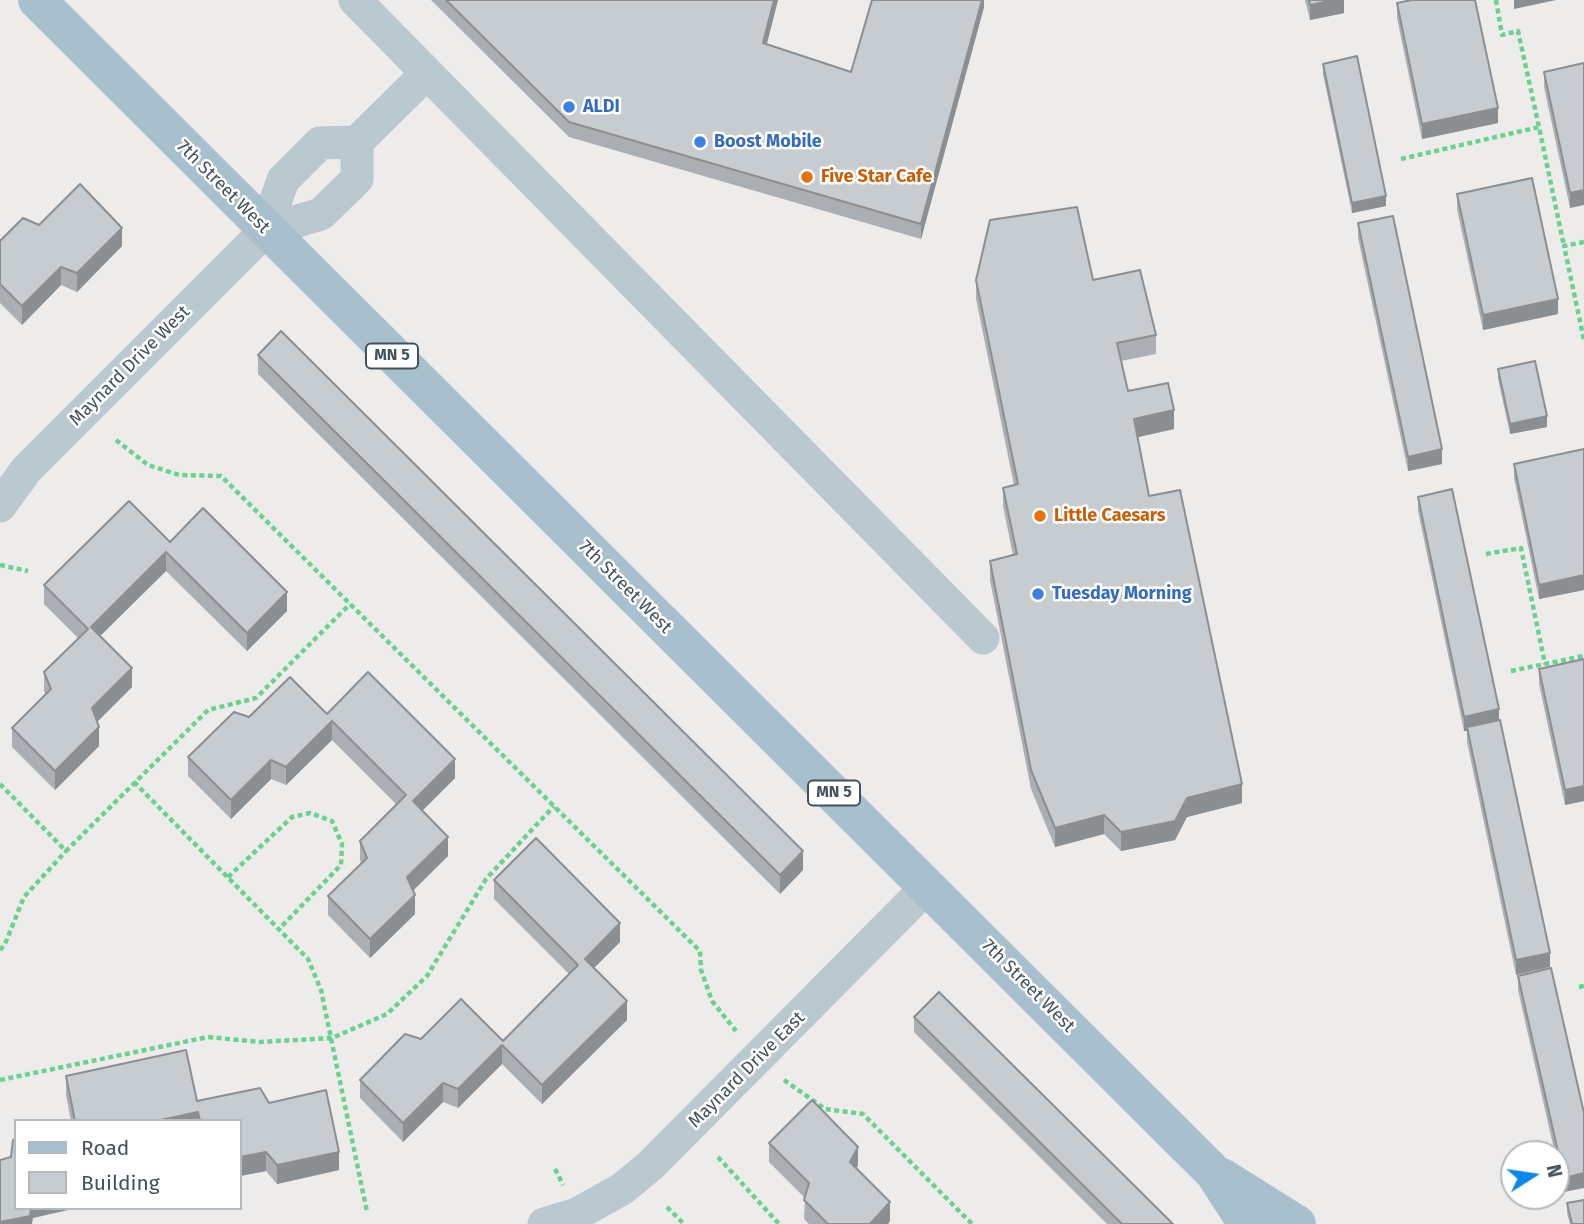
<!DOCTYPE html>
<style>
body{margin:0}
#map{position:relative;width:1584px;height:1224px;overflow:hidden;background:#eeebeb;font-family:"Fira Sans",sans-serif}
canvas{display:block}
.legend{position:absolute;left:14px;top:1119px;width:228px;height:91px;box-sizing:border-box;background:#fff;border:2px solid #b3b9bd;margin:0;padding:9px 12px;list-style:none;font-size:21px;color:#42515a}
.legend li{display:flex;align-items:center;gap:14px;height:35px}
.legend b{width:35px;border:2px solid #b3b9bd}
.north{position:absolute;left:1500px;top:1140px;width:70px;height:70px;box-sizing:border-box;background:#fff;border:2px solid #b3b9bd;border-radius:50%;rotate:78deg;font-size:19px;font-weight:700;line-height:28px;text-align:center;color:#42515a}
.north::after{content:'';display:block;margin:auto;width:24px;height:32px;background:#0b87e8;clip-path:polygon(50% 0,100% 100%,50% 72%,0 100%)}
</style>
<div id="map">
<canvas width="1584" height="1224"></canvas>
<ul class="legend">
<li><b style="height:9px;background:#a8bfcd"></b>Road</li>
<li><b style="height:19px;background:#c7ccd1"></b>Building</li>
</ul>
<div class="north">N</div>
</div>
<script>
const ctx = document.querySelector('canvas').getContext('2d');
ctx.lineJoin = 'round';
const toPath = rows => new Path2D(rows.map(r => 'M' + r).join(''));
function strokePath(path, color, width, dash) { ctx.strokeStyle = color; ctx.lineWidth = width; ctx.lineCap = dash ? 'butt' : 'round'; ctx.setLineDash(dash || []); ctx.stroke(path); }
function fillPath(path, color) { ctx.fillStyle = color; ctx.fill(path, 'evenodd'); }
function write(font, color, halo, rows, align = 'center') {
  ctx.font = font + ' "Fira Sans",sans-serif'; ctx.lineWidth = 5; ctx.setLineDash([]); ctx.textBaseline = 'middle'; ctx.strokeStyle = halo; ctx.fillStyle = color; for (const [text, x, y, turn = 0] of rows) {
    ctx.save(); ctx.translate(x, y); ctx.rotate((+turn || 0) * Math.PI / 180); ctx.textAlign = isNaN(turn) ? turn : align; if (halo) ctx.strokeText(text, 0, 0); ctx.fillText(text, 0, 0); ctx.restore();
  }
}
const path = toPath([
 [1496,0,1502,35,1518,31,1539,127],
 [1401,159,1539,127,1564,246],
 [1584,242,1564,246,1584,340],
 [116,440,148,465,179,475,221,476,700,951,701,970,712,1001,736,1031],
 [1486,554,1521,548,1545,664],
 [0,565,28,571],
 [1511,671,1584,656],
 [134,782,308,959,321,990,367,1212],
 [0,784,66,851,208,710,256,698,350,604],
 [228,877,292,817,310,813,332,821,342,844,341,865,279,929],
 [0,950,5,944,24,897,66,851],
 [1579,987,1584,986],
 [0,1080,208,1037,260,1042,332,1038,387,1014,427,976,486,879,554,806],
 [784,1080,825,1109,863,1114,972,1224],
 [718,1157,779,1224],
 [555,1169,563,1185],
 [667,1207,684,1224]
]);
const minor = toPath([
 [355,0,983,638],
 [265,231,321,214,357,179,357,142],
 [0,506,26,470,265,231,283,180,320,143,357,142,426,74],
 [544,1224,577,1214,622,1189,651,1165,928,886]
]);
const major = toPath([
 [37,0,1214,1173,1247,1224],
 [1222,1177,1297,1224]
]);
const wall = toPath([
 [431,0,778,0,767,44,851,72,984,0,984,7,921,239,569,137],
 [1305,0,1344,0,1344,13,1310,20],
 [1397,3,1498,123,1422,139,1397,18],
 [1584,63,1570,208,1544,87,1544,72],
 [1323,64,1386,206,1352,213,1323,74],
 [1457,194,1558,314,1483,330,1457,209],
 [1358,223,1442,464,1408,471,1358,238],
 [39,225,122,246,77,292,61,285,22,325,0,303,0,241],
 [976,280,1093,280,1156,335,1156,354,1121,361,1128,391,1174,429,1138,437,1149,496,1242,803,1187,817,1175,840,1121,851,1104,834,1055,847,1031,789,990,580,990,561,1013,555,1003,506,1003,488,1014,485,976,299],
 [258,355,803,870,780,894,258,374],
 [1498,369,1547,427,1510,434,1498,379],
 [1584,449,1584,590,1539,599,1514,478,1514,464],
 [1418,497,1499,720,1550,967,1516,975,1467,742,1467,731,1464,731,1418,511],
 [170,542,287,611,247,651,166,571,100,636,132,687,97,722,99,746,55,790,12,747,12,728,46,694,44,691,44,672,79,639,44,604,44,585],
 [1584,659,1584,801,1565,805,1539,684,1539,669],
 [327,714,455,778,422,811,448,856,413,891,415,914,370,958,328,915,328,896,361,863,360,860,360,841,397,805,332,740,286,785,271,779,231,819,188,776,188,757,249,717],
 [494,880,620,942,594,968,627,1020,542,1104,502,1064,458,1108,443,1102,403,1142,360,1098,360,1080,421,1039,503,1041,569,974,494,899],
 [1518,976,1584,1113,1564,1192,1556,1154,1555,1154,1518,990],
 [914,1017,1173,1224,1107,1224,914,1032],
 [66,1076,197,1101,269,1103,339,1170,277,1184,266,1171,240,1176,240,1121,71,1121,66,1095],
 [769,1143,858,1165,857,1168,890,1221,888,1224,809,1224,804,1219,805,1198,769,1162],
 [1567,1203,1584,1224,1570,1224,1567,1213]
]);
const shadedWall = toPath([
 [774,0,778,0,763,58,763,43],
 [982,0,984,0,984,7,921,239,921,224],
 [1334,0,1344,0,1344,13,1310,20,1310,5],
 [1514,0,1556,0,1514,9],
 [1498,108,1498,123,1422,139,1422,124],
 [1584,190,1584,205,1570,208,1570,193],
 [1386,196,1386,206,1352,213,1352,203],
 [122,228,122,246,77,292,77,273],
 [61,267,61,285,22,325,22,306],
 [1558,299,1558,314,1483,330,1483,315],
 [1174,410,1174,429,1134,438,1134,419],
 [1547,416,1547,427,1510,434,1510,424],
 [1442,449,1442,464,1408,471,1408,457],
 [166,552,166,571,91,645,91,627],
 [1584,575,1584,590,1539,599,1539,585],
 [287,592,287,611,247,651,247,633],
 [132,668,132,687,92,727,92,708],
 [1499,709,1499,724,1467,727,1467,731,1464,731,1464,717],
 [332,721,332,740,286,785,286,767],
 [99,727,99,746,55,790,55,771],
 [455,759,455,778,413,820,413,801],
 [271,760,271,779,231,819,231,800],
 [1242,784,1242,803,1187,817,1175,840,1121,851,1121,832,1187,798],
 [1584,786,1584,801,1565,805,1565,790],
 [1104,815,1104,834,1055,847,1055,828],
 [448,837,448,856,407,896,407,877],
 [803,851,803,870,780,894,780,875],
 [415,895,415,914,370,958,370,939],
 [620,923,620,942,585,977,585,959],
 [1550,953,1550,967,1516,975,1516,960],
 [627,1001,627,1020,542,1104,542,1085],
 [502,1045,502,1064,458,1108,458,1089],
 [443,1083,443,1102,403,1142,403,1123],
 [198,1112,198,1121,156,1121],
 [858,1147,858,1165,850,1181,850,1162],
 [266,1152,266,1171,240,1176,240,1157],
 [339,1152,339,1170,277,1184,277,1165],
 [1584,1173,1584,1188,1564,1192,1564,1178],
 [890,1202,890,1221,888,1224,870,1224],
 [31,1208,77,1208,33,1218,32,1224,0,1224,0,1222]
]);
const building = toPath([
 [446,0,774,0,763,43,851,72,872,0,982,0,921,224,569,122,446,0],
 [1309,0,1334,0,1310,5,1309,0],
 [1412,0,1475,0,1498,108,1422,124,1397,3,1412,0],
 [1357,56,1386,196,1352,203,1323,64,1357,56],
 [1584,63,1584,190,1570,193,1544,72,1584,63],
 [1532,178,1558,299,1483,315,1457,194,1532,178],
 [80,184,122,228,77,273,61,267,22,306,0,284,0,241,23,218,39,225,80,184],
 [1077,207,1093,280,1140,270,1156,335,1117,343,1128,391,1168,383,1174,410,1134,419,1149,496,1180,490,1242,784,1187,798,1175,821,1121,832,1104,815,1055,828,1031,770,990,561,1017,554,1003,488,1018,484,976,280,990,220,1077,207],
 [1393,216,1442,449,1408,457,1358,223,1393,216],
 [281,331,803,851,780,875,258,355,281,331],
 [1535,361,1547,416,1510,424,1498,369,1535,361],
 [1584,449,1584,575,1539,585,1514,464,1584,449],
 [1452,489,1499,709,1464,717,1418,497,1452,489],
 [129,501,170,542,203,508,287,592,247,633,166,552,91,627,132,668,92,708,99,727,55,771,12,728,51,689,44,672,88,629,44,585,129,501],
 [1584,659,1584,786,1565,790,1539,669,1584,659],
 [368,672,455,759,413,801,448,837,407,877,415,895,370,939,328,896,367,858,360,841,406,795,332,721,286,767,271,760,231,800,188,757,234,712,249,717,290,677,327,714,368,672],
 [1500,720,1550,953,1516,960,1467,727,1500,720],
 [536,838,620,923,585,959,627,1001,542,1085,502,1045,458,1089,443,1083,403,1123,360,1080,405,1034,421,1039,461,999,503,1041,578,965,494,880,536,838],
 [1551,968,1584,1113,1584,1173,1564,1178,1518,976,1551,968],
 [939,992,1173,1224,1122,1224,914,1017,939,992],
 [186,1050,197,1101,260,1088,269,1103,326,1090,339,1152,277,1165,266,1152,240,1157,240,1121,200,1121,198,1112,156,1121,75,1121,66,1076,186,1050],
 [812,1100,858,1147,850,1162,890,1202,870,1224,828,1224,804,1200,809,1183,769,1143,812,1100],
 [16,1139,16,1208,31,1208,30,1216,0,1222,0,1160,11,1157,13,1140,16,1139],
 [1584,1200,1584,1224,1572,1224,1567,1203,1584,1200]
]);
const markers = [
 [569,107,7,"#3f7fe0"],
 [700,142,7,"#3f7fe0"],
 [807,177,7,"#e8710a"],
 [1040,516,7,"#e8710a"],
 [1038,594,7,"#3f7fe0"]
];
const shields = [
 [392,356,52],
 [834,793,52]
];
const shieldNames = [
 ["MN 5",392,356],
 ["MN 5",834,793]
];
const shopNames = [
 ["ALDI",583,107],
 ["Boost Mobile",714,142],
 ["Tuesday Morning",1052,594]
];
const foodNames = [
 ["Five Star Cafe",821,177],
 ["Little Caesars",1054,516]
];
const streetNames = [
 ["7th Street West",223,187,45],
 ["Maynard Drive West",130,366,-45],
 ["7th Street West",625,587,45],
 ["7th Street West",1028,986,45],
 ["Maynard Drive East",747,1070,-45]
];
strokePath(path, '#6ad192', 4.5, [5, 3.5]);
strokePath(minor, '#bac8cf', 33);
strokePath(major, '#a8bfcd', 38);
fillPath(wall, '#abafb4');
fillPath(shadedWall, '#8b8f92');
fillPath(building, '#c7ccd1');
strokePath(building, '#8b8f92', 2);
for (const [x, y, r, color] of markers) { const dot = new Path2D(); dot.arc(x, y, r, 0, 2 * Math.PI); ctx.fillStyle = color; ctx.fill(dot); strokePath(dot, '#fff', 2.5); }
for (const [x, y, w] of shields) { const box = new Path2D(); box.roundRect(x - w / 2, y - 12.5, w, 25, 5); ctx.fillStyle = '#fff'; ctx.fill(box); strokePath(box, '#42515a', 2); }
write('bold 16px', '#42515a', null, shieldNames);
write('bold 18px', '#366cbe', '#fff', shopNames, 'left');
write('bold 18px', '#c56008', '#fff', foodNames, 'left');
write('18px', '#42515a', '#fff', streetNames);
</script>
